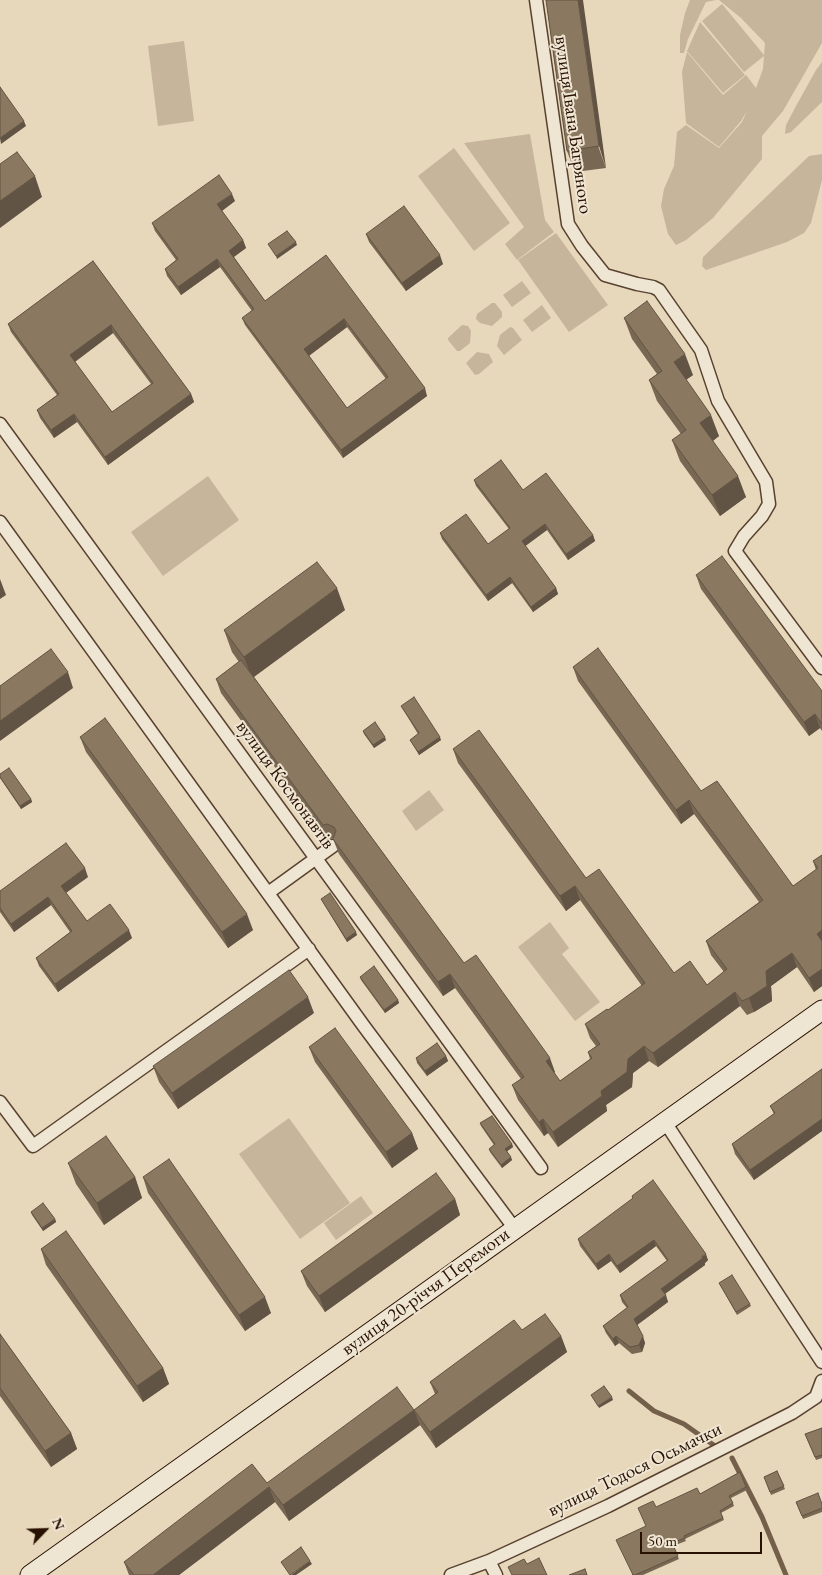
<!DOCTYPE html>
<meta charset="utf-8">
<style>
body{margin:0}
#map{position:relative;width:822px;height:1575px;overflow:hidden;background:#e7d7bb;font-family:"EB Garamond",serif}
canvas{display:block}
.north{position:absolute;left:20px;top:1505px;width:50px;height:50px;-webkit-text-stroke:4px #efe5d3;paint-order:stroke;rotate:66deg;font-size:14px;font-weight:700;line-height:20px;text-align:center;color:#281100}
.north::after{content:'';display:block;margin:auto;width:18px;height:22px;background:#281100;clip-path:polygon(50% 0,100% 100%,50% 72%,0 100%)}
.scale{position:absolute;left:640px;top:1532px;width:122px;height:22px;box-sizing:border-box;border:2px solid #281100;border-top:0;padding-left:6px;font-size:15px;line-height:18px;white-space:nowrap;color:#281100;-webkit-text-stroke:4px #efe5d3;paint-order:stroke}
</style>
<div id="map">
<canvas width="822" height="1575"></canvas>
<div class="north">N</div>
<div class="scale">50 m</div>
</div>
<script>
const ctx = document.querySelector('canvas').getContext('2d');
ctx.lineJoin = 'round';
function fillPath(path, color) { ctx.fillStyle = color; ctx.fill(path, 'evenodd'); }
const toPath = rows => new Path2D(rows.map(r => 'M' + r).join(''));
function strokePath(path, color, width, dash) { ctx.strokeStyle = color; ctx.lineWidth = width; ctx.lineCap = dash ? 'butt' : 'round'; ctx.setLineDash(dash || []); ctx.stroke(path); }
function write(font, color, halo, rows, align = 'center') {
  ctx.font = font + ' "EB Garamond",serif'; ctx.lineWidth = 4; ctx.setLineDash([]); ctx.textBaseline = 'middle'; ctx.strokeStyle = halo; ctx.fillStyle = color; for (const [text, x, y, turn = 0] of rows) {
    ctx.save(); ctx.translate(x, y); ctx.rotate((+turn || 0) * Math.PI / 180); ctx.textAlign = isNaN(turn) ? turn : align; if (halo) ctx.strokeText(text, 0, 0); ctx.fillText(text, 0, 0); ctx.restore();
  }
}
const green = toPath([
 [690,0,716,0,706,2,688,39,684,53,680,53,680,35,685,13],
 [719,0,822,0,822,43,783,111,762,136,762,159,713,218,686,240,676,245,668,234,661,206,664,189,674,166,677,132,686,125,719,148,742,122,747,111,741,121,719,147,686,123,682,72,687,52,723,95,746,75,756,88,763,69,764,56,744,72,702,21,722,4,764,55,765,43,741,18],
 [700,22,745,75,723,93,687,51],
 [184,41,194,121,158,126,148,46],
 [822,62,822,102,791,132,785,134,786,125,796,106,816,70],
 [530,134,545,220,554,232,517,260,505,244,524,227,464,143],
 [454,148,510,223,474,251,418,176],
 [822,154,822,180,811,223,804,233,787,242,706,270,702,266,703,257,809,156],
 [556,233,608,305,569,332,518,260],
 [522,281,531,293,512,307,503,295],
 [492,303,495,303,502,312,502,317,492,326,480,323,476,319,477,314],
 [542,305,551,318,532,332,523,320],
 [462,325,468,326,471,331,470,343,460,351,457,351,448,340,448,338],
 [510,327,513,328,522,340,504,355,497,346,500,335],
 [477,352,489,354,493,362,479,374,475,375,466,363],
 [208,476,239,520,163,576,131,532],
 [429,790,444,810,416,831,402,811],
 [550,922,569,948,562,954,600,1002,575,1021,518,947],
 [289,1118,350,1203,300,1239,239,1154],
 [361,1196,373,1213,336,1240,324,1223]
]);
const stream = toPath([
 [629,1391,654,1411,684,1424,715,1446],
 [732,1458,762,1517,786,1575]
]);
const street = toPath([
 [536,0,568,224,582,246,605,275,637,284,653,287,659,290,701,350,718,401,766,482,769,504,762,516,744,536,735,551,822,668],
 [0,424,541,1168],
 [0,522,363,1025,515,1229],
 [268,893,333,846],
 [0,1102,33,1146,309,949],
 [665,1122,822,1362],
 [489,1561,496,1575],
 [451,1575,489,1561,608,1506,792,1413,816,1397,822,1381]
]);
const secondary = toPath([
 [30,1575,822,1010]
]);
const wall = toPath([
 [546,0,606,168,575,172,567,151],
 [235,201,222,211,243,240,246,248,234,257,265,301,326,255,427,396,343,458,245,325,242,318,252,311,220,267,181,295,167,276,165,269,176,260,155,231,152,223],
 [347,327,386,379,347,408,309,356],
 [366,234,443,264,406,291,369,242],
 [93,261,191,394,194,402,108,465,77,422,54,438,40,418,37,410,57,395,11,332,8,324],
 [113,333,151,384,112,412,75,362],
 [624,318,693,375,686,380,719,436,713,441,746,497,720,516,680,461,672,440,681,434,657,401,649,380,657,374,632,339],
 [474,480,523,490,593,535,595,541,568,560,547,530,525,546,556,588,558,594,533,612,512,583,488,601,442,539,440,533,488,544,509,529,476,486],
 [696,575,822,691,822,731,820,728,809,736,701,589],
 [345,610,254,677,464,963,555,1072,554,1073,560,1081,590,1059,588,1052,596,1046,590,1038,585,1024,608,1010,642,986,580,900,566,911,458,763,453,749,586,878,674,973,707,985,724,972,711,955,706,941,759,902,694,814,681,824,578,681,573,667,701,791,793,886,816,870,813,861,822,855,822,986,814,992,797,967,771,986,772,1001,754,1012,747,1015,740,1006,658,1067,649,1061,633,1073,632,1087,606,1105,607,1111,558,1147,548,1133,544,1136,518,1100,512,1085,521,1079,455,988,443,996,339,854,333,839,334,838,333,838,328,840,221,693,216,679,239,662,232,652,224,630],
 [401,706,441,740,419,755,410,740,418,734],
 [363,731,386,740,374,748,364,734],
 [80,737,253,930,228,948,86,752],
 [0,774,31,799,32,802,21,809,0,778],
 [88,877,66,893,87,921,132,938,58,992,39,966,36,958,70,932,51,905,14,932,0,912,0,891],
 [321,899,357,935,347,942],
 [360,977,398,1000,399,1003,385,1013,361,980],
 [314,1013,178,1109,159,1082,153,1066],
 [309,1047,412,1133,418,1149,392,1168,315,1062],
 [446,1056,448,1061,427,1076,417,1063,416,1058],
 [822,1069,822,1131,754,1180,735,1154,732,1144,774,1114,770,1106],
 [480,1123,512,1144,513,1147,507,1151,512,1160,502,1168,490,1152,489,1149,494,1145,481,1126],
 [68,1163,135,1177,142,1198,104,1225,76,1184],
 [143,1177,271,1313,245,1331,148,1193],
 [632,1196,708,1260,705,1263,705,1265,665,1294,668,1302,637,1325,645,1343,642,1352,632,1354,619,1343,615,1346,606,1333,603,1326,627,1308,622,1302,620,1295,667,1261,656,1246,620,1273,611,1261,598,1270,580,1246,578,1239,633,1199],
 [455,1199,460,1215,325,1312,307,1286,301,1271],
 [31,1212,55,1219,56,1222,43,1231,32,1215],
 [41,1249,163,1368,169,1384,143,1402,46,1265],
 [719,1283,750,1304,751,1306,737,1315],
 [522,1330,561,1336,567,1352,436,1448,420,1425,289,1521,275,1502,179,1575,129,1575,124,1562,267,1483,414,1410,435,1394,430,1382],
 [0,1334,71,1433,77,1449,51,1467,0,1396],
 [822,1428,822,1458,816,1460,805,1434],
 [777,1471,785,1489,771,1495,764,1477],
 [740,1472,747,1490,731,1498,734,1506,721,1513,724,1520,685,1539,686,1541,673,1546,679,1559,643,1575,632,1575,646,1526,656,1507,700,1494],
 [796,1502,822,1504,822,1512,803,1519]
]);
const shadedWall = toPath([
 [578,0,583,0,606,168,599,146],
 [24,121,26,126,1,144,0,138],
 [35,176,42,197,0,228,0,201],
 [232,194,235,201,220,212,217,204],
 [243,240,246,248,232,258,229,251],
 [296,242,297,245,277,259,276,256],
 [440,255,443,264,406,291,402,283],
 [217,259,220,267,181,295,178,287],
 [344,319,347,327,307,357,304,349],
 [111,325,113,333,73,363,70,355],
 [685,354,693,375,681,383,674,362],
 [425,388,427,396,343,458,341,450],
 [191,394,194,402,108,465,105,457],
 [74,414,77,422,54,438,51,430],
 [711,415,719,436,708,444,700,423],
 [738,476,746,497,720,516,712,495],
 [545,524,547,530,524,547,522,541],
 [593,535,595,541,568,560,566,554],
 [510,577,512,583,488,601,486,595],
 [0,579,6,595,0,599],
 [337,588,345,610,252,678,244,657],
 [556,588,558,594,533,612,531,607],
 [68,672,73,688,0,741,0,721],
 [815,714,820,728,809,736,804,722],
 [385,737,386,740,374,748,373,745],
 [440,737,441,740,419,755,418,752],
 [31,799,32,802,21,809,20,806],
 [689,800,694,814,681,824,676,810],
 [85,868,88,877,64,894,61,886],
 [575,886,580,900,566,911,560,896],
 [48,897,51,905,14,932,11,924],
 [247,914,253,930,228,948,222,932],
 [129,930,132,938,58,992,55,984],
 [822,930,822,947,817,934],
 [356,932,357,935,347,942,346,939],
 [792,953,797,967,771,986,772,1001,754,1012,749,998,766,971],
 [822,969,822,986,814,992,809,978],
 [450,974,455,988,443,996,438,982],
 [735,992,740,1006,658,1067,653,1053],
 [308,997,314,1013,178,1109,172,1093],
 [398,1000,399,1003,385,1013,384,1010],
 [644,1046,649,1061,633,1073,632,1087,606,1105,607,1111,558,1147,553,1132,601,1091,628,1059],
 [446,1056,448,1061,427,1076,425,1071],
 [550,1058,555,1072,551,1075,546,1061],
 [543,1119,548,1133,544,1136,539,1122],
 [822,1119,822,1131,754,1180,750,1170],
 [412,1133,418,1149,392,1168,386,1152],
 [512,1144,513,1147,506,1152,505,1149],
 [511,1157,512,1160,502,1168,501,1165],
 [135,1177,142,1198,104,1225,97,1203],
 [455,1199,460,1215,325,1312,319,1296],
 [55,1219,56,1222,43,1231,42,1228],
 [654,1240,656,1246,620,1273,617,1266],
 [609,1254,611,1261,598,1270,596,1264],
 [706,1254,708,1260,705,1263,705,1265,663,1295,661,1289],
 [666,1295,668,1302,637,1325,634,1319],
 [265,1297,271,1313,245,1331,239,1315],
 [561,1336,567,1352,436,1448,430,1432],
 [616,1336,619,1343,615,1346,613,1339],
 [643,1336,645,1343,642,1352,639,1345],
 [163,1368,169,1384,143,1402,137,1386],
 [612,1397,613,1400,599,1408,598,1406],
 [414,1410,420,1425,289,1521,283,1505],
 [71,1433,77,1449,51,1467,45,1451],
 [269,1487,275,1502,179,1575,153,1575],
 [310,1561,312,1564,296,1575,291,1575]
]);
const building = toPath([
 [546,0,578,0,599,146,567,151,546,0],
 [0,87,24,121,0,138,0,87],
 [17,152,35,176,0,201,0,164,17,152],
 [219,175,232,194,217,204,243,240,229,251,265,301,326,255,425,388,341,450,242,318,254,309,217,259,178,287,165,269,178,259,152,223,219,175],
 [344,319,388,377,347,408,304,349,344,319],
 [404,206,440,255,402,283,366,234,404,206],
 [287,231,296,242,276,256,268,244,287,231],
 [93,261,191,394,105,457,74,414,51,430,37,410,59,394,8,324,93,261],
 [111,325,153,383,112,412,70,355,111,325],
 [647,301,685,354,674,362,711,415,700,423,738,476,712,495,672,440,686,430,649,380,662,371,624,318,647,301],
 [501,460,523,490,546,473,593,535,566,554,545,524,522,541,556,588,531,607,510,577,486,595,440,533,466,514,488,544,510,528,474,480,501,460],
 [722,556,822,691,822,724,815,714,804,722,696,575,722,556],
 [317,562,337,588,244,657,224,630,317,562],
 [598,648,701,791,717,781,793,886,818,868,813,861,822,855,822,930,817,934,822,941,822,969,809,978,792,953,766,971,767,986,749,998,742,1001,735,992,653,1053,644,1046,628,1059,627,1072,601,1091,602,1096,553,1132,543,1119,539,1122,512,1085,524,1077,450,974,438,982,333,839,336,831,334,827,327,824,323,825,216,679,241,660,464,963,476,955,550,1058,546,1061,560,1081,592,1058,588,1052,600,1044,585,1024,607,1009,608,1010,645,983,575,886,560,896,453,749,479,730,586,878,599,869,674,973,690,961,707,985,727,969,706,941,763,900,689,800,676,810,573,667,598,648],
 [51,649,68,672,0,721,0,686,51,649],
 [414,697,440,737,418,752,410,740,419,733,401,706,414,697],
 [105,718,247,914,222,932,80,737,105,718],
 [375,722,385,737,373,745,363,731,375,722],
 [9,768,31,799,20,806,0,777,0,774,9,768],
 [66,843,85,868,61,886,87,921,110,904,129,930,55,984,36,958,72,931,48,897,11,924,0,908,0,891,66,843],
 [330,893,356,932,346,939,321,899,330,893],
 [374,966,398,1000,384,1010,360,977,374,966],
 [289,970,308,997,172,1093,153,1066,289,970],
 [335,1028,412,1133,386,1152,309,1047,335,1028],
 [437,1043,446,1056,425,1071,416,1058,437,1043],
 [822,1069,822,1119,750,1170,732,1144,775,1113,770,1106,822,1069],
 [492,1116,512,1144,505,1149,511,1157,501,1165,489,1149,495,1144,480,1123,492,1116],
 [106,1136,135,1177,97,1203,68,1163,106,1136],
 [169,1159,265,1297,239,1315,143,1177,169,1159],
 [436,1173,455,1199,319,1296,301,1271,436,1173],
 [653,1180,706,1254,702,1256,703,1258,661,1289,666,1295,634,1319,643,1336,639,1345,630,1347,616,1336,613,1339,603,1326,628,1307,620,1295,668,1260,654,1240,617,1266,609,1254,596,1264,578,1239,633,1198,632,1196,653,1180],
 [43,1203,55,1219,42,1228,31,1212,43,1203],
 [66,1231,163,1368,137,1386,41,1249,66,1231],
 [732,1275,750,1304,736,1312,719,1283,732,1275],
 [545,1314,561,1336,430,1432,414,1410,438,1392,430,1382,514,1320,522,1330,545,1314],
 [0,1334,71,1433,45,1451,0,1388,0,1334],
 [604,1386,612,1397,598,1406,591,1395,604,1386],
 [397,1387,414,1410,283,1505,269,1487,153,1575,134,1575,124,1562,252,1464,267,1483,397,1387],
 [822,1428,822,1455,815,1457,805,1434,822,1428],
 [777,1471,784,1486,770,1492,764,1477,777,1471],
 [740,1472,746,1487,729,1496,733,1503,720,1511,723,1518,684,1536,685,1538,672,1543,678,1556,635,1575,633,1575,616,1540,646,1526,638,1508,653,1501,656,1507,697,1488,700,1494,740,1472],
 [818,1493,822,1504,822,1508,802,1516,796,1502,818,1493],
 [301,1547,310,1561,290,1575,281,1562,301,1547],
 [539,1558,547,1575,512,1575,508,1567,524,1559,527,1564,539,1558],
 [585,1569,587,1575,569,1575,585,1569]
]);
const streetNames = [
 ["вулиця Івана Багряного",573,125,82],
 ["вулиця Космонавтів",285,785,54],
 ["вулиця 20-річчя Перемоги",426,1292,-36],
 ["вулиця Тодося Осьмачки",635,1470,-26]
];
fillPath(green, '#c7b59b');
strokePath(stream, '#74604a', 5);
strokePath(street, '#58422f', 15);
strokePath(secondary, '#281100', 21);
strokePath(street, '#efe5d3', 12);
strokePath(secondary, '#efe5d3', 19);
fillPath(wall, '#786753');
fillPath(shadedWall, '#615444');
fillPath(building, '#8b7861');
strokePath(building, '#615444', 1);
write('19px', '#281100', '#efe5d3', streetNames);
</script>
